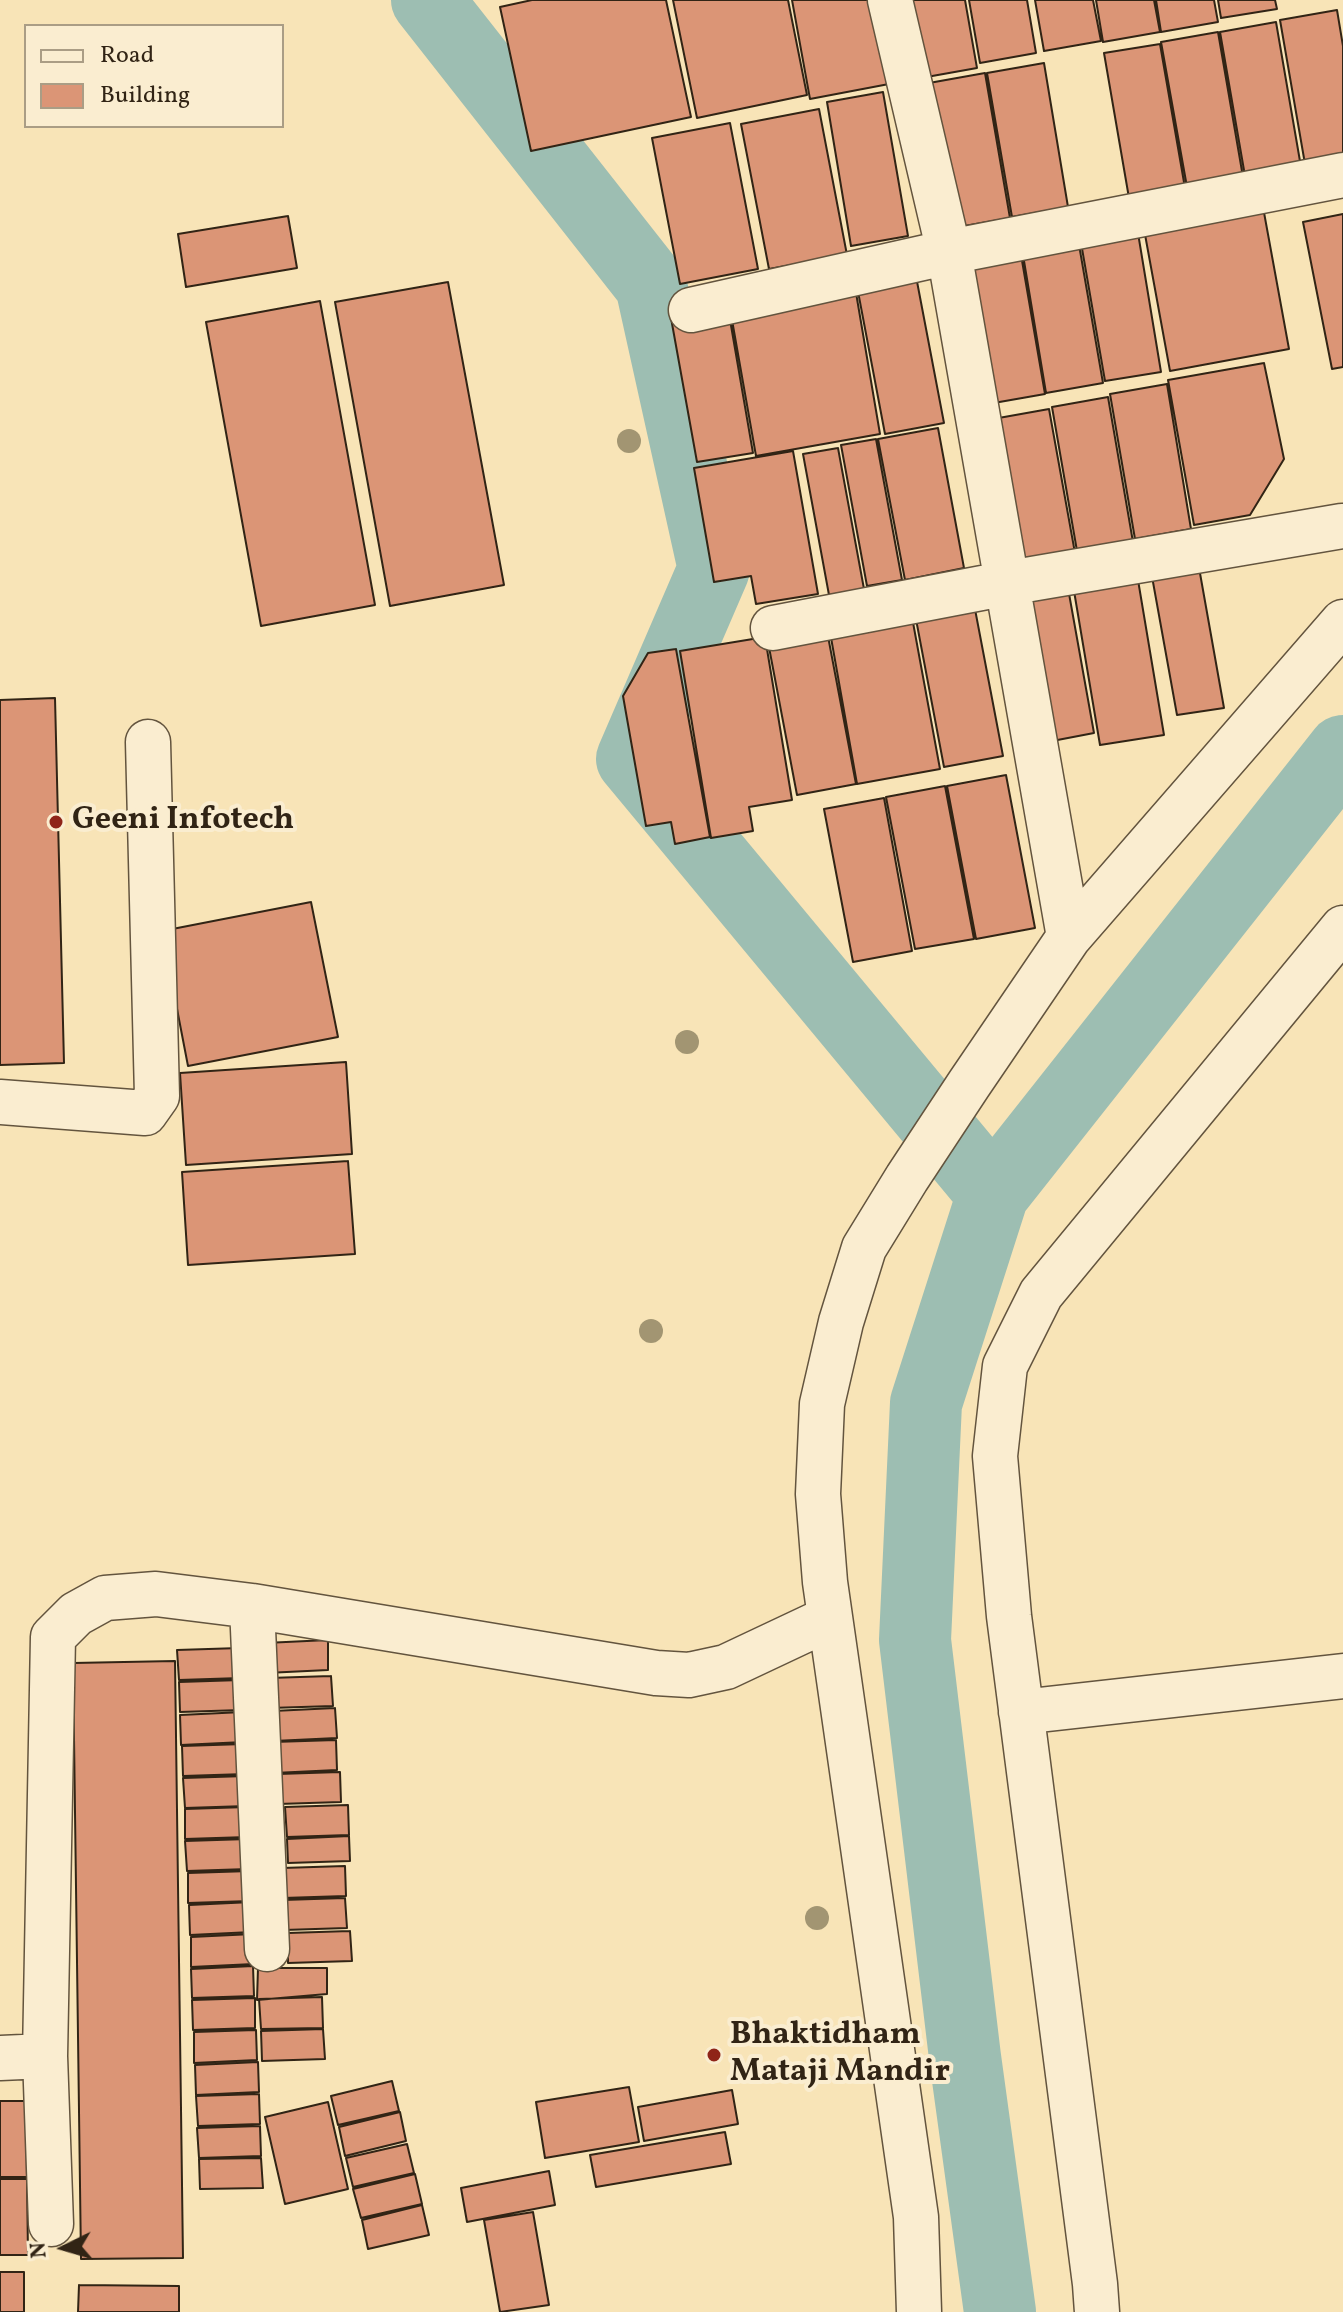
<!DOCTYPE html>
<style>
body{margin:0}
#map{position:relative;width:1343px;height:2312px;overflow:hidden;background:#f8e4b7;font-family:Vollkorn,serif}
canvas{display:block}
.legend{position:absolute;left:24px;top:24px;width:260px;height:104px;box-sizing:border-box;background:#faedd0;border:2px solid #aa9d85;margin:0;padding:10px 14px;list-style:none;font-size:24px;color:#312415}
.legend li{display:flex;align-items:center;gap:16px;height:40px}
.legend b{width:40px;border:2px solid #aa9d85}
.north{position:absolute;left:24px;top:2208px;width:80px;height:80px;-webkit-text-stroke:6px #faedd0;paint-order:stroke;rotate:265deg;font-size:22px;font-weight:700;line-height:32px;text-align:center;color:#312415}
.north::after{content:'';display:block;margin:auto;width:28px;height:36px;background:#312415;clip-path:polygon(50% 0,100% 100%,50% 72%,0 100%)}
</style>
<div id="map">
<canvas width="1343" height="2312"></canvas>
<ul class="legend">
<li><b style="height:10px;background:#faedd0"></b>Road</li>
<li><b style="height:22px;background:#db9576"></b>Building</li>
</ul>
<div class="north">N</div>
</div>
<script>
const ctx = document.querySelector('canvas').getContext('2d');
ctx.lineJoin = 'round';
const toPath = rows => new Path2D(rows.map(r => 'M' + r).join(''));
function strokePath(path, color, width, dash) { ctx.strokeStyle = color; ctx.lineWidth = width; ctx.lineCap = dash ? 'butt' : 'round'; ctx.setLineDash(dash || []); ctx.stroke(path); }
function fillPath(path, color) { ctx.fillStyle = color; ctx.fill(path, 'evenodd'); }
function write(font, color, halo, rows, align = 'center') {
  ctx.font = font + ' Vollkorn,serif'; ctx.lineWidth = 8; ctx.setLineDash([]); ctx.textBaseline = 'middle'; ctx.strokeStyle = halo; ctx.fillStyle = color; for (const [text, x, y, turn = 0] of rows) {
    ctx.save(); ctx.translate(x, y); ctx.rotate((+turn || 0) * Math.PI / 180); ctx.textAlign = isNaN(turn) ? turn : align; if (halo) ctx.strokeText(text, 0, 0); ctx.fillText(text, 0, 0); ctx.restore();
  }
}
const river = toPath([
 [427,0,651,285,714,569,632,759,993,1194],
 [1000,2312,965,2057,915,1640,926,1403,993,1194,1343,751]
]);
const building = toPath([
 [532,0,666,0,691,117,531,151,500,7,532,0],
 [673,0,788,0,807,95,697,118,673,0],
 [792,0,872,0,889,84,810,99,792,0],
 [907,0,965,0,977,68,921,78,907,0],
 [969,0,1027,0,1036,53,980,63,969,0],
 [1035,0,1093,0,1101,41,1044,51,1035,0],
 [1096,0,1154,0,1160,32,1103,42,1096,0],
 [1156,0,1214,0,1218,22,1161,32,1156,0],
 [1218,0,1275,0,1277,9,1221,18,1218,0],
 [1337,10,1343,46,1343,158,1305,164,1280,20,1337,10],
 [1276,22,1301,167,1245,176,1220,32,1276,22],
 [1218,32,1243,177,1187,187,1161,42,1218,32],
 [1160,44,1185,188,1129,198,1104,53,1160,44],
 [1044,63,1068,207,1012,217,987,73,1044,63],
 [985,73,1010,218,953,228,929,83,985,73],
 [883,92,908,236,851,246,827,102,883,92],
 [819,109,847,255,769,269,741,124,819,109],
 [730,123,758,269,680,284,652,138,730,123],
 [1263,207,1289,349,1170,371,1144,229,1263,207],
 [1343,214,1343,367,1332,369,1303,222,1343,214],
 [288,216,297,268,186,287,178,234,288,216],
 [1137,227,1161,372,1105,381,1080,237,1137,227],
 [1078,239,1103,383,1046,393,1022,249,1078,239],
 [1020,249,1045,394,988,404,963,259,1020,249],
 [915,271,944,423,885,434,856,281,915,271],
 [854,281,880,434,756,456,729,303,854,281],
 [448,282,504,585,390,606,335,302,448,282],
 [320,301,375,605,261,626,206,322,320,301],
 [728,308,753,453,697,462,671,318,728,308],
 [1264,363,1284,459,1250,515,1194,525,1168,380,1264,363],
 [1167,384,1191,529,1135,539,1110,394,1167,384],
 [1108,397,1133,542,1077,551,1052,407,1108,397],
 [1049,409,1075,553,1018,563,993,419,1049,409],
 [938,428,964,568,905,580,878,439,938,428],
 [876,439,902,580,867,586,841,445,876,439],
 [838,448,864,589,829,595,803,454,838,448],
 [793,451,818,594,756,604,751,576,714,582,694,468,793,451],
 [1198,562,1224,708,1177,715,1151,571,1198,562],
 [1137,574,1164,735,1100,745,1073,585,1137,574],
 [1068,588,1094,733,1047,742,1022,596,1068,588],
 [974,604,1003,756,944,767,915,614,974,604],
 [912,617,940,769,857,784,830,632,912,617],
 [827,631,856,784,797,795,768,642,827,631],
 [765,637,792,800,749,807,753,831,711,838,680,651,765,637],
 [676,649,710,837,675,844,671,822,646,826,623,696,648,653,676,649],
 [55,698,64,1063,0,1065,0,700,55,698],
 [1006,775,1035,928,976,939,947,786,1006,775],
 [945,786,974,939,915,949,886,797,945,786],
 [884,798,912,951,853,962,824,809,884,798],
 [311,902,338,1037,188,1066,162,931,311,902],
 [346,1062,352,1154,186,1165,180,1073,346,1062],
 [348,1161,355,1254,188,1265,182,1172,348,1161],
 [328,1640,328,1670,266,1673,265,1643,328,1640],
 [240,1648,241,1678,179,1680,177,1650,240,1648],
 [175,1661,183,2258,81,2259,73,1663,175,1661],
 [331,1676,333,1706,270,1708,269,1678,331,1676],
 [241,1680,242,1710,180,1712,179,1682,241,1680],
 [335,1708,337,1738,274,1741,273,1711,335,1708],
 [243,1712,244,1742,181,1745,180,1715,243,1712],
 [336,1740,337,1770,274,1773,273,1742,336,1740],
 [244,1744,246,1774,183,1776,182,1746,244,1744],
 [340,1772,341,1802,278,1804,278,1774,340,1772],
 [246,1776,247,1806,185,1808,183,1778,246,1776],
 [348,1805,349,1835,287,1837,285,1807,348,1805],
 [247,1807,248,1837,185,1839,185,1809,247,1807],
 [349,1836,350,1861,288,1863,287,1839,349,1836],
 [248,1839,249,1869,187,1871,185,1841,248,1839],
 [345,1866,346,1896,283,1898,282,1868,345,1866],
 [250,1871,251,1901,188,1903,188,1873,250,1871],
 [345,1898,347,1928,284,1930,283,1900,345,1898],
 [252,1902,252,1932,190,1935,189,1905,252,1902],
 [350,1931,352,1961,288,1963,288,1933,350,1931],
 [253,1934,254,1964,191,1967,191,1937,253,1934],
 [253,1966,254,1996,192,1998,191,1969,253,1966],
 [258,1968,327,1968,327,1994,257,2000,258,1968],
 [322,1997,323,2028,261,2029,259,1999,322,1997],
 [255,1998,255,2028,193,2030,192,2000,255,1998],
 [323,2029,325,2059,262,2061,261,2031,323,2029],
 [256,2030,257,2060,194,2063,194,2032,256,2030],
 [258,2062,259,2092,196,2095,195,2065,258,2062],
 [392,2081,399,2111,338,2125,331,2096,392,2081],
 [629,2087,639,2142,545,2158,536,2102,629,2087],
 [732,2090,738,2124,644,2141,638,2107,732,2090],
 [259,2094,260,2124,198,2126,196,2096,259,2094],
 [0,2101,26,2101,27,2177,0,2177,0,2101],
 [328,2102,348,2189,285,2204,265,2117,328,2102],
 [400,2112,406,2141,345,2156,339,2127,400,2112],
 [260,2126,261,2156,199,2158,197,2128,260,2126],
 [725,2132,731,2164,596,2187,590,2155,725,2132],
 [407,2144,414,2173,353,2187,346,2158,407,2144],
 [261,2158,263,2188,200,2189,199,2159,261,2158],
 [549,2171,555,2205,467,2222,461,2188,549,2171],
 [415,2174,422,2204,361,2218,353,2189,415,2174],
 [0,2179,27,2179,28,2255,0,2255,0,2179],
 [422,2205,429,2235,368,2249,362,2220,422,2205],
 [533,2212,549,2305,500,2312,484,2220,533,2212],
 [0,2272,24,2272,24,2312,0,2312,0,2272],
 [79,2285,179,2286,179,2312,78,2312,79,2285]
]);
const minor = toPath([
 [890,0,949,252,1069,937],
 [691,310,949,252,1343,175],
 [773,628,1008,583,1342,526],
 [0,1102,145,1113,157,1096,148,742],
 [252,1606,267,1949],
 [1021,1712,1343,1676],
 [0,2058,45,2056],
 [51,2224,45,2056,53,1637,76,1614,105,1598,156,1594,252,1606,656,1673,689,1675,726,1667,830,1618],
 [919,2312,916,2217,825,1582,818,1494,822,1404,841,1322,864,1248,907,1178,969,1084,1069,937,1343,622],
 [1097,2312,1095,2284,1009,1616,995,1456,1005,1366,1041,1294,1343,928]
]);
const trees = [
 [629,441],
 [687,1042],
 [651,1331],
 [817,1918]
];
const markers = [
 [56,822,8,"#8f2418"],
 [714,2055,8,"#8f2418"]
];
const poiNames = [
 ["Geeni Infotech",72,822],
 ["Bhaktidham",730,2037],
 ["Mataji Mandir",730,2074]
];
strokePath(river, '#9dbeb2', 72);
fillPath(building, '#db9576');
strokePath(building, '#312415', 2);
strokePath(minor, '#63543e', 47);
strokePath(minor, '#faedd0', 44);
ctx.fillStyle = '#a29572';
for (const [x, y] of trees) { ctx.beginPath(); ctx.arc(x, y, 12, 0, 2 * Math.PI); ctx.fill(); }
for (const [x, y, r, color] of markers) { const dot = new Path2D(); dot.arc(x, y, r, 0, 2 * Math.PI); ctx.fillStyle = color; ctx.fill(dot); strokePath(dot, '#faedd0', 3); }
write('bold 32px', '#312415', '#faedd0', poiNames, 'left');
</script>
